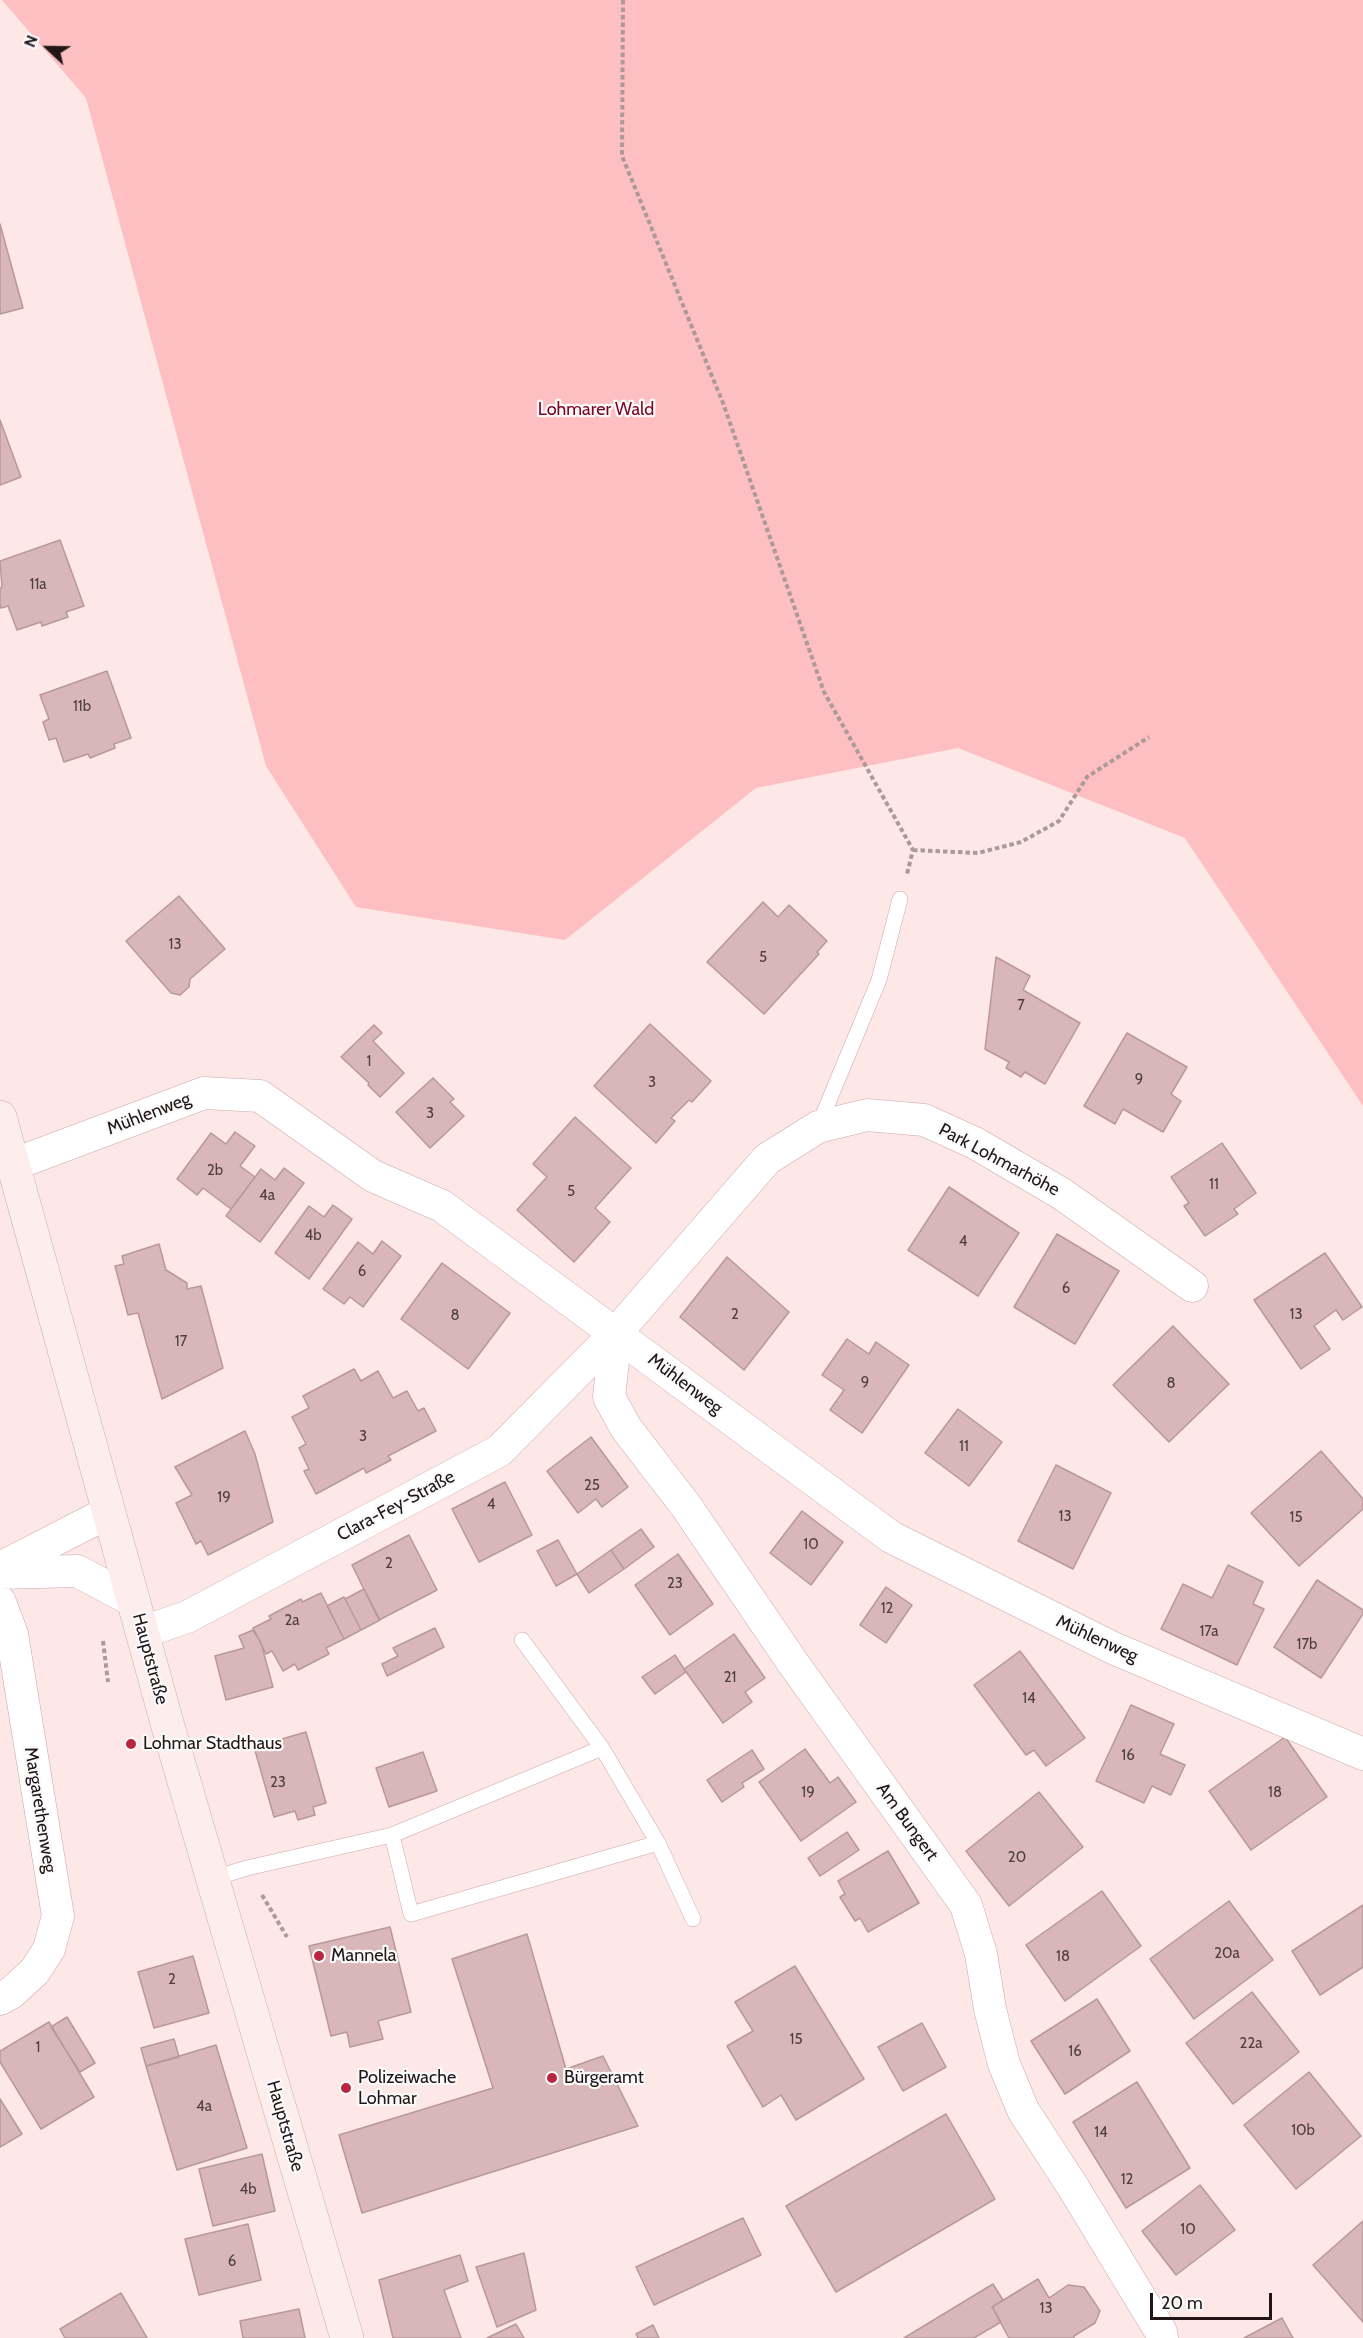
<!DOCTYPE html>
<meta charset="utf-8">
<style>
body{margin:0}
#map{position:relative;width:1363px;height:2338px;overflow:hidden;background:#fde7e7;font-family:Cabin,sans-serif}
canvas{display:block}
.north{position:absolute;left:18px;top:18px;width:60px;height:60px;-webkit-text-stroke:4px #fafafa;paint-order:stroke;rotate:292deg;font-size:16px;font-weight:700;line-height:24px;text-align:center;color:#231617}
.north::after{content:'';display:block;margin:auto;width:21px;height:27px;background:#231617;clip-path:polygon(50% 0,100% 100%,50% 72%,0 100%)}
.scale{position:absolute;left:1150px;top:2293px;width:122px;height:27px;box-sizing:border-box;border:3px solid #231617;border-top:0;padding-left:8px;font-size:18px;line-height:21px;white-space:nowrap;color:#231617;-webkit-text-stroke:4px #fafafa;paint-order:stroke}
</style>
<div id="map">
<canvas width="1363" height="2338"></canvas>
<div class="north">N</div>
<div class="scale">20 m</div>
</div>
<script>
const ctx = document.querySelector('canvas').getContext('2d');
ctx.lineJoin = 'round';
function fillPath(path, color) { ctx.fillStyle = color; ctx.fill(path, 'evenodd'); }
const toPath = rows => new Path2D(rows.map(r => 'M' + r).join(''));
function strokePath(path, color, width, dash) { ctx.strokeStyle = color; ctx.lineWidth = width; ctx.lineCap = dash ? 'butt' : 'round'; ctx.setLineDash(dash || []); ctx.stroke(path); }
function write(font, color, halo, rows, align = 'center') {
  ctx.font = font + ' Cabin,sans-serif'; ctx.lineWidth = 4.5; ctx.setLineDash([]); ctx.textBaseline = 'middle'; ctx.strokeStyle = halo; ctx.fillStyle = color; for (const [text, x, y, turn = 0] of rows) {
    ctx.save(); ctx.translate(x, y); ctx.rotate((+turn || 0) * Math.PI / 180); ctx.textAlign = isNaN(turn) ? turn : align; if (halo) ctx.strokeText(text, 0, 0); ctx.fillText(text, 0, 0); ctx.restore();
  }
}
const green = toPath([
 [2,0,1363,0,1363,1106,1185,838,958,748,756,788,565,940,356,907,266,766,86,98]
]);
const building = toPath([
 [0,224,23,308,0,314,0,224],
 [0,420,21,477,0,485,0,420],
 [60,540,84,606,66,612,68,617,42,626,41,622,17,630,8,606,1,608,0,604,0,588,2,587,0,561,60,540],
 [107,671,131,738,114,744,115,748,90,758,88,754,64,762,56,738,49,740,43,722,49,719,40,695,107,671],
 [179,896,225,949,190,979,189,987,180,995,171,993,126,941,179,896],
 [763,902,778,917,789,905,827,941,817,952,819,954,764,1014,707,962,763,902],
 [996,957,1030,976,1023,990,1080,1023,1045,1084,1025,1072,1021,1077,1006,1068,1009,1062,985,1049,996,957],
 [650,1024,711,1081,692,1102,689,1100,671,1118,675,1121,656,1143,594,1086,650,1024],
 [374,1025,382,1033,373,1041,404,1073,380,1097,368,1085,369,1083,341,1057,374,1025],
 [1127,1033,1187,1067,1171,1094,1181,1101,1163,1132,1123,1109,1115,1124,1084,1106,1127,1033],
 [433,1078,454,1099,450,1102,464,1116,430,1148,396,1112,433,1078],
 [575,1117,631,1168,595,1208,610,1222,574,1262,517,1210,547,1177,533,1164,575,1117],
 [235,1132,255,1146,240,1166,255,1177,231,1209,203,1188,197,1195,177,1179,211,1133,226,1144,235,1132],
 [1222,1143,1256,1193,1234,1209,1238,1214,1205,1236,1184,1206,1189,1203,1171,1177,1222,1143],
 [284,1168,304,1183,260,1242,226,1216,261,1169,275,1180,284,1168],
 [949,1187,1019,1233,978,1296,908,1250,949,1187],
 [333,1205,352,1219,309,1279,275,1253,309,1206,324,1217,333,1205],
 [1057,1234,1119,1271,1075,1344,1014,1307,1057,1234],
 [382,1241,401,1256,363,1307,350,1297,344,1304,323,1289,358,1242,373,1254,382,1241],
 [159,1244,166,1270,187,1283,187,1289,201,1286,223,1368,162,1399,138,1313,128,1315,115,1266,124,1264,122,1256,159,1244],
 [1325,1253,1362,1307,1343,1320,1336,1310,1314,1326,1330,1349,1301,1369,1254,1300,1325,1253],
 [727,1257,789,1312,744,1370,680,1317,727,1257],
 [442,1263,510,1313,468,1369,401,1319,442,1263],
 [1173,1326,1229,1384,1169,1442,1113,1385,1173,1326],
 [847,1339,869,1354,876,1342,909,1365,862,1433,830,1410,844,1390,822,1375,847,1339],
 [354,1369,361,1381,378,1371,393,1398,407,1391,418,1411,424,1408,436,1431,388,1456,391,1460,366,1473,364,1468,316,1494,304,1471,309,1469,299,1448,306,1444,292,1417,309,1408,303,1396,354,1369],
 [958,1409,1002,1442,969,1486,925,1453,958,1409],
 [245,1431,255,1454,273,1522,208,1555,201,1541,196,1544,176,1503,192,1495,175,1467,245,1431],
 [591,1437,628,1487,602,1507,596,1499,578,1513,547,1471,591,1437],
 [1321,1451,1363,1499,1363,1509,1299,1566,1251,1513,1321,1451],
 [1056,1465,1111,1493,1073,1569,1018,1541,1056,1465],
 [505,1482,532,1535,479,1562,452,1509,505,1482],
 [802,1511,843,1542,811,1585,770,1553,802,1511],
 [641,1529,654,1547,624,1569,611,1550,641,1529],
 [409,1535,437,1590,379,1620,352,1565,409,1535],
 [558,1540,577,1574,556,1586,537,1551,558,1540],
 [611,1550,624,1569,589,1593,577,1574,611,1550],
 [678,1554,713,1604,670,1635,635,1585,678,1554],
 [1228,1565,1263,1582,1253,1604,1264,1609,1237,1665,1161,1629,1183,1584,1212,1598,1228,1565],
 [1317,1580,1363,1610,1363,1614,1321,1678,1274,1647,1317,1580],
 [886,1587,912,1605,886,1643,860,1625,886,1587],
 [364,1589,380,1620,361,1630,345,1599,364,1589],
 [321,1593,344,1639,326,1648,329,1654,298,1670,295,1664,283,1671,272,1651,266,1654,253,1628,271,1619,269,1616,301,1599,302,1602,321,1593],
 [344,1597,361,1630,344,1639,327,1606,344,1597],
 [435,1628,444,1647,387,1676,382,1664,398,1656,393,1648,435,1628],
 [253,1630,261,1643,273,1687,226,1700,215,1656,244,1648,239,1636,253,1630],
 [734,1634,765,1678,745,1692,752,1702,723,1723,684,1669,734,1634],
 [1020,1651,1085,1738,1046,1766,1034,1750,1026,1755,974,1685,1020,1651],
 [675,1655,686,1672,655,1694,642,1677,675,1655],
 [1131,1705,1174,1724,1160,1754,1185,1765,1171,1795,1152,1786,1144,1803,1096,1781,1131,1705],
 [306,1732,326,1803,313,1807,315,1815,298,1820,295,1811,274,1817,254,1747,306,1732],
 [1285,1737,1327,1797,1251,1850,1209,1791,1285,1737],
 [805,1749,830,1783,838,1777,856,1802,801,1841,759,1782,805,1749],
 [752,1750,764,1769,742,1783,744,1787,722,1802,707,1780,752,1750],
 [423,1752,437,1791,389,1807,376,1768,423,1752],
 [1039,1792,1083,1847,1009,1906,966,1851,1039,1792],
 [847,1832,859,1850,820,1876,808,1858,847,1832],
 [888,1851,919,1903,868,1932,860,1918,855,1921,840,1897,845,1894,838,1881,888,1851],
 [1102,1891,1141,1946,1065,2001,1026,1945,1102,1891],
 [1229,1901,1273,1960,1194,2019,1150,1959,1229,1901],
 [1363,1905,1363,1967,1320,1995,1292,1951,1363,1905],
 [390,1927,411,2012,378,2021,383,2039,350,2047,347,2032,331,2036,309,1946,390,1927],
 [527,1934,566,2069,603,2056,638,2126,362,2213,339,2135,493,2088,452,1959,527,1934],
 [193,1956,209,2013,154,2028,138,1972,193,1956],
 [795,1966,864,2079,796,2120,781,2095,763,2107,727,2046,753,2031,735,2002,795,1966],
 [1252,1992,1299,2052,1233,2104,1186,2043,1252,1992],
 [1097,1999,1130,2051,1065,2094,1031,2041,1097,1999],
 [67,2017,95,2063,80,2072,51,2027,67,2017],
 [49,2022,94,2097,41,2129,0,2062,0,2051,49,2022],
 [922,2023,946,2067,903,2091,878,2047,922,2023],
 [174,2039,179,2057,146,2066,141,2048,174,2039],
 [216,2045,247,2148,177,2170,146,2066,216,2045],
 [1309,2072,1361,2136,1296,2189,1244,2125,1309,2072],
 [1137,2082,1190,2168,1126,2208,1073,2122,1137,2082],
 [0,2099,22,2134,0,2147,0,2099],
 [946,2114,995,2199,836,2292,786,2206,946,2114],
 [262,2154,275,2211,213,2226,199,2169,262,2154],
 [1200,2185,1235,2230,1176,2275,1142,2231,1200,2185],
 [743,2218,761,2255,654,2305,636,2267,743,2218],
 [1363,2221,1363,2322,1313,2265,1363,2221],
 [248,2224,261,2280,199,2295,185,2239,248,2224],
 [524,2253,536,2310,497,2327,476,2267,524,2253],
 [460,2255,468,2281,444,2290,461,2338,393,2338,379,2280,460,2255],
 [1038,2279,1049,2298,1068,2285,1084,2287,1100,2311,1095,2323,1074,2336,1074,2338,1009,2338,992,2307,1038,2279],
 [993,2284,1003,2300,992,2307,1001,2322,974,2338,904,2338,993,2284],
 [121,2293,147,2338,65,2338,60,2329,121,2293],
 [299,2309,305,2338,243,2338,240,2321,299,2309],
 [1282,2318,1293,2338,1244,2338,1282,2318],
 [516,2324,524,2338,487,2338,516,2324],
 [653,2325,659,2338,638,2338,636,2334,653,2325]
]);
const path = toPath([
 [623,0,622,156,723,403,824,692,913,850,907,874],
 [913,850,978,853,1021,842,1059,821,1087,777,1149,737],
 [103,1641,108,1682],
 [262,1895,287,1937]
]);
const lane = toPath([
 [818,1127,879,980,900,899],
 [522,1640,602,1748],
 [658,1843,693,1919],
 [211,1879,247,1868,392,1835,602,1748,658,1843,411,1914,392,1835]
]);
const street = toPath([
 [12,1165,204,1093,260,1096,373,1176,442,1206,891,1537,1113,1648,1363,1754],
 [616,1333,609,1397,626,1428,686,1506,793,1663,966,1905,981,1954,990,2009,1004,2064,1023,2110,1073,2187,1161,2332,1162,2338],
 [0,1568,109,1512],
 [0,1573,77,1571,134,1601],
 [0,1602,12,1634,58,1916,49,1949,35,1971,11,1993,0,1999],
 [143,1632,187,1617,499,1451,616,1333,767,1159,818,1127,867,1115,924,1120,975,1143,1062,1194,1192,1286]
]);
const secondary = toPath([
 [0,1117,169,1730,347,2338]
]);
const markers = [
 [131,1744,6,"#b82642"],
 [319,1956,6,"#b82642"],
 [552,2078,6,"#b82642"],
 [346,2088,6,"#b82642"]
];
const numberNames = [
 ["11a",38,585],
 ["11b",82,707],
 ["13",175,945],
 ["5",763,958],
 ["7",1021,1006],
 ["1",369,1062],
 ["9",1139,1080],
 ["3",652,1083],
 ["3",430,1114],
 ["2b",215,1171],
 ["11",1214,1185],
 ["5",571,1192],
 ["4a",267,1196],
 ["4b",313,1236],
 ["4",963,1242],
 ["6",362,1272],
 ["6",1066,1289],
 ["2",735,1315],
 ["13",1296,1315],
 ["8",455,1316],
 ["17",181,1342],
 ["9",865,1383],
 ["8",1171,1384],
 ["3",363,1437],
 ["11",964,1447],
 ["25",592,1486],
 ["19",224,1498],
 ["4",491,1505],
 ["13",1065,1517],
 ["15",1296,1518],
 ["10",811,1545],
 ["2",389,1564],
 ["23",675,1584],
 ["12",887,1609],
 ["2a",292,1621],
 ["17a",1209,1632],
 ["17b",1307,1645],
 ["21",730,1678],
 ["14",1029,1699],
 ["16",1128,1756],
 ["23",278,1783],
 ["19",808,1793],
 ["18",1275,1793],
 ["20",1017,1858],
 ["20a",1227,1954],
 ["18",1063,1957],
 ["2",172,1980],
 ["15",796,2040],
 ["22a",1251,2044],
 ["1",38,2048],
 ["16",1075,2052],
 ["4a",204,2107],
 ["10b",1303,2131],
 ["14",1101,2133],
 ["12",1127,2180],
 ["4b",248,2190],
 ["10",1188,2230],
 ["6",232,2262],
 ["13",1046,2309]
];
const parkNames = [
 ["Lohmarer Wald",596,410]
];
const streetNames = [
 ["Mühlenweg",149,1114,-21],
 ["Park Lohmarhöhe",999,1160,28],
 ["Mühlenweg",685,1384,37],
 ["Clara-Fey-Straße",396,1506,-28],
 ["Mühlenweg",1097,1639,25],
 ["Hauptstraße",150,1659,75],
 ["Margarethenweg",40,1810,81],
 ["Am Bungert",907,1822,54],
 ["Hauptstraße",285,2126,74]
];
const poiNames = [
 ["Lohmar Stadthaus",143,1744],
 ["Mannela",331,1956],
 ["Polizeiwache",358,2078],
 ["Lohmar",358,2099],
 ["Bürgeramt",564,2078]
];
fillPath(green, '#fdbfc1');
fillPath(building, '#d9b7b8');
strokePath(building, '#b99899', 1.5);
strokePath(lane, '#caa8a9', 16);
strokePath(street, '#caa8a9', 33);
strokePath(secondary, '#caa8a9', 34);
strokePath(path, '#ac9999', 4, [4.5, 3]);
strokePath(lane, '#fff', 15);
strokePath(street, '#fff', 32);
strokePath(secondary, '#fdeded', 33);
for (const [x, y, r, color] of markers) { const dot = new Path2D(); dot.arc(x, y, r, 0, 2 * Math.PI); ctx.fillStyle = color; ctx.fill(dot); strokePath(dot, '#fafafa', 2); }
write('15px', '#503e3f', null, numberNames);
write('18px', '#7a0323', '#fafafa', parkNames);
write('18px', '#231617', '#fafafa', streetNames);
write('18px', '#231617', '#fafafa', poiNames, 'left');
</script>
